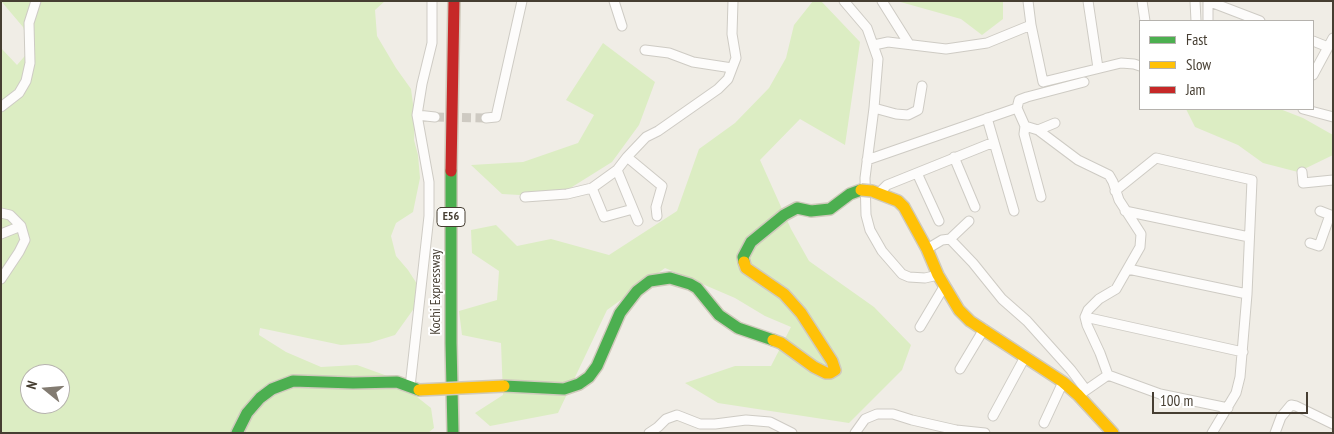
<!DOCTYPE html>
<style>
body{margin:0}
#map{position:relative;width:1334px;height:434px;overflow:hidden;background:#f0ede6;font-family:"PT Sans Narrow",sans-serif}
canvas{display:block}
.frame{position:absolute;inset:0;border:2px solid #463e32;pointer-events:none}
.legend{position:absolute;left:1139px;top:20px;width:175px;height:90px;box-sizing:border-box;background:#fff;border:1px solid #b5b2ad;margin:0;padding:6px 9px;list-style:none;font-size:15px;color:#463e32}
.legend li{display:flex;align-items:center;gap:10px;height:25px}
.legend b{width:25px;border:1px solid #b5b2ad}
.north{position:absolute;left:20px;top:364px;width:50px;height:50px;box-sizing:border-box;background:#fff;border:1px solid #b5b2ad;border-radius:50%;rotate:287deg;font-size:14px;font-weight:700;line-height:20px;text-align:center;color:#463e32}
.north::after{content:'';display:block;margin:auto;width:18px;height:22px;background:#827b71;clip-path:polygon(50% 0,100% 100%,50% 72%,0 100%)}
.scale{position:absolute;left:1152px;top:392px;width:156px;height:22px;box-sizing:border-box;border:2px solid #463e32;border-top:0;padding-left:6px;font-size:15px;line-height:18px;white-space:nowrap;color:#463e32;-webkit-text-stroke:4px #fff;paint-order:stroke}
</style>
<div id="map">
<canvas width="1334" height="434"></canvas>
<div class="frame"></div>
<ul class="legend">
<li><b style="height:6px;background:#4caf50"></b>Fast</li>
<li><b style="height:6px;background:#ffc107"></b>Slow</li>
<li><b style="height:6px;background:#c62828"></b>Jam</li>
</ul>
<div class="north">N</div>
<div class="scale">100 m</div>
</div>
<script>
const ctx = document.querySelector('canvas').getContext('2d');
ctx.lineJoin = 'round';
function fillPath(path, color) { ctx.fillStyle = color; ctx.fill(path, 'evenodd'); }
const toPath = rows => new Path2D(rows.map(r => 'M' + r).join(''));
function strokePath(path, color, width, dash) { ctx.strokeStyle = color; ctx.lineWidth = width; ctx.lineCap = dash ? 'butt' : 'round'; ctx.setLineDash(dash || []); ctx.stroke(path); }
function write(font, color, halo, rows, align = 'center') {
  ctx.font = font + ' "PT Sans Narrow",sans-serif'; ctx.lineWidth = 4; ctx.setLineDash([]); ctx.textBaseline = 'middle'; ctx.strokeStyle = halo; ctx.fillStyle = color; for (const [text, x, y, turn = 0] of rows) {
    ctx.save(); ctx.translate(x, y); ctx.rotate((+turn || 0) * Math.PI / 180); ctx.textAlign = isNaN(turn) ? turn : align; if (halo) ctx.strokeText(text, 0, 0); ctx.fillText(text, 0, 0); ctx.restore();
  }
}
const green = toPath([
 [1,1,385,1,375,10,377,36,396,68,411,89,415,119,414,140,418,155,420,178,413,212,396,223,391,236,396,256,408,270,419,287,415,307,395,335,369,343,341,345,260,328,259,335,286,352,321,367,357,365,393,378,431,408,434,428,428,433,1,433,1,48,17,65,30,50,23,27],
 [30,374,60,374,60,404,30,404],
 [813,1,821,1,860,42,845,145,800,119,760,160,791,229,809,261,874,307,911,345,902,370,849,423,718,403,685,383,735,366,771,366,791,327,765,316,735,298,665,268,607,310,558,413,490,426,475,413,503,395,501,343,462,335,459,311,497,300,499,271,472,253,471,230,496,225,517,246,551,239,609,255,677,211,699,149,735,123,769,88,786,58,794,25],
 [897,1,1003,1,1003,19,982,35,961,19],
 [603,43,655,82,639,125,612,162,556,197,502,194,471,165,523,162,578,143,594,115,566,100],
 [1186,109,1280,109,1303,118,1333,135,1333,155,1298,172,1263,163,1238,145,1195,127]
]);
const streetTunnel = toPath([
 [435,117,486,118]
]);
const street = toPath([
 [614,1,622,26],
 [844,1,867,28,878,59,874,108,865,178,866,215,870,230,882,251,902,274,909,277,925,278,938,275],
 [882,1,909,44],
 [1028,1,1031,25,1043,82,1121,63,1134,64,1140,66],
 [1088,1,1098,68],
 [1142,1,1145,21],
 [1195,1,1196,21],
 [1208,21,1208,1,1260,21],
 [1313,41,1328,47],
 [874,45,888,42,946,49,987,43,1031,25],
 [645,50,669,53,693,62,732,68],
 [1313,75,1333,38],
 [1,107,19,93,26,81,30,63,29,23,36,1],
 [874,108,896,114,908,115,918,110,922,86],
 [1017,108,1019,100,1027,97,1084,82],
 [1303,109,1333,117],
 [417,115,435,117],
 [486,118,496,117,522,1],
 [987,118,1014,211],
 [1025,126,1024,134,1041,197],
 [1038,130,1055,123],
 [627,157,662,186,656,207,657,216],
 [954,157,975,207],
 [867,160,1017,108,1025,126,1038,130,1078,160,1109,175,1113,182,1119,200,1141,234,1140,247,1116,289,1099,299,1088,310,1085,317,1087,325,1100,353,1108,375],
 [617,170,638,221],
 [1302,172,1303,183,1333,180],
 [917,173,939,221],
 [592,188,604,217,633,209],
 [1115,191,1156,158,1252,180,1247,294,1240,377,1236,393,1212,433],
 [879,193,887,185,994,142],
 [525,197,567,194,592,188,617,170,627,157,646,137,658,131,718,89,728,79,736,58,732,34,733,1],
 [1125,211,1249,237],
 [1320,211,1333,216],
 [1,213,10,215,21,226,25,240,19,252,1,279],
 [1,234,21,226],
 [950,239,969,221],
 [1310,243,1319,246,1330,215],
 [927,249,942,240,950,239,973,263,1002,299,1027,321,1071,370,1086,390],
 [1128,269,1247,294],
 [1085,317,1243,352],
 [920,327,945,285],
 [960,369,984,329],
 [1108,375,1160,394,1228,408],
 [410,387,429,216,429,182,417,115,422,84,432,43,432,1],
 [1082,393,1108,375],
 [993,416,1025,357],
 [1044,423,1063,382],
 [649,433,658,427,666,419,677,415,700,424,715,424,746,420,770,422,792,433],
 [855,433,865,419,877,414,893,414,912,420,956,430,985,433],
 [1275,433,1281,417,1291,405,1296,406,1333,424]
]);
const fast = toPath([
 [451,171,451,343,453,433],
 [744,262,743,257,751,242,784,215,797,208,811,211,830,209,850,194,861,190],
 [504,386,564,389,579,384,589,377,597,366,620,313,637,291,650,281,670,278,690,284,697,288,719,315,738,328,773,340],
 [237,433,247,413,260,398,272,389,293,381,353,383,397,382,419,390]
]);
const slow = toPath([
 [872,191,898,201,904,207,927,249,938,275,959,310,970,321,1063,382,1078,395,1113,433],
 [744,262,746,268,784,294,801,313,832,361,835,370,830,373,826,373,814,367,781,343,773,340]
]);
const jam = toPath([
 [451,171,454,1]
]);
const slowBridge = toPath([
 [861,190,872,191],
 [419,390,504,386]
]);
const shields = [
 [451,217,28]
];
const shieldNames = [
 ["E56",451,217]
];
const streetNames = [
 ["Kochi Expressway",436,292,-90]
];
fillPath(green, '#dcedc3');
strokePath(streetTunnel, '#cecac2', 9, [9, 4.5]);
strokePath(street, '#cecbc4', 11);
strokePath(fast, '#d0cabc', 14);
strokePath(slow, '#d0cabc', 14);
strokePath(jam, '#d0cabc', 14);
strokePath(street, '#fdfcfb', 9);
strokePath(fast, '#4caf50', 11);
strokePath(slow, '#ffc107', 11);
strokePath(jam, '#c62828', 11);
strokePath(slowBridge, '#d0cabc', 14, []);
strokePath(slowBridge, '#ffc107', 11);
for (const [x, y, w] of shields) { const box = new Path2D(); box.roundRect(x - w / 2, y - 9.5, w, 19, 4); ctx.fillStyle = '#fff'; ctx.fill(box); strokePath(box, '#463e32', 1); }
write('bold 12px', '#463e32', null, shieldNames);
write('14px', '#463e32', '#fff', streetNames);
</script>
